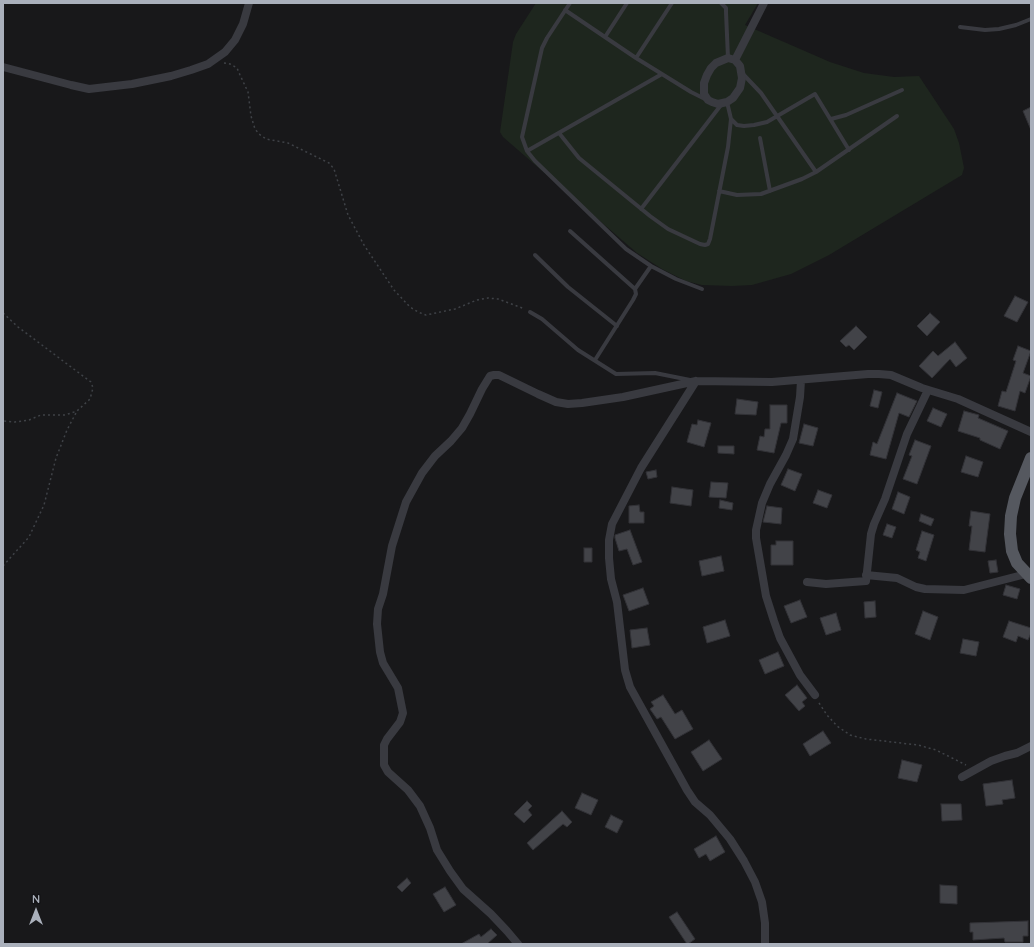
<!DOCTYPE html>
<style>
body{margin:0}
#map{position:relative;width:1034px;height:947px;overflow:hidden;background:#18181a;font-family:Quicksand,sans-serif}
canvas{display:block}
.frame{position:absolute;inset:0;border:4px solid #aab0bb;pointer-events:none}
.north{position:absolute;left:16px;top:891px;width:40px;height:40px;-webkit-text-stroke:3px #131316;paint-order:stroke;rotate:0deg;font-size:11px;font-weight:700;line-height:16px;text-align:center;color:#aab0bb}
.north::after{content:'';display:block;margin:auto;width:14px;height:18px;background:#aab0bb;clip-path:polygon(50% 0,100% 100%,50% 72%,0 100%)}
</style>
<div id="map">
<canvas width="1034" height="947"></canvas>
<div class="frame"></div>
<div class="north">N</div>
</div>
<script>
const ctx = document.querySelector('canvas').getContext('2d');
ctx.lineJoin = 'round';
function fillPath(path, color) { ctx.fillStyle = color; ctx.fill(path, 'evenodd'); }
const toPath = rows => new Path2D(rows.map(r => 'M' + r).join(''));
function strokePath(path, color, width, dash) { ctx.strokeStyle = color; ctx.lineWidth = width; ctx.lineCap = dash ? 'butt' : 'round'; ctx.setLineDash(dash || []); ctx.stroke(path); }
const green = toPath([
 [536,3,758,3,745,25,830,62,864,73,894,77,919,76,954,129,959,143,964,168,962,175,829,255,791,274,752,285,732,286,702,285,686,281,662,269,637,253,503,137,500,132,513,42,516,34]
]);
const building = toPath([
 [1031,107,1031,130,1023,111,1031,107],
 [1015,296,1028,302,1017,322,1004,316,1015,296],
 [930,313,940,322,927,336,917,326,930,313],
 [856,326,867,337,854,350,849,345,846,347,840,341,856,326],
 [955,342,967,358,956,367,950,359,932,378,919,366,933,351,938,356,955,342],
 [1018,346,1031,351,1023,373,1031,376,1025,393,1020,391,1015,411,998,406,1002,391,1006,392,1016,361,1013,360,1018,346],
 [874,390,882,392,878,408,870,406,874,390],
 [897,393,917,401,909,417,899,413,886,459,870,455,873,442,877,444,897,393],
 [737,399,758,402,756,415,735,414,737,399],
 [770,405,787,405,787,423,781,423,774,453,757,450,760,436,764,437,765,429,770,429,770,405],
 [933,408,947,414,941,427,927,421,933,408],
 [964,411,979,415,978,418,1008,431,1000,449,980,440,980,438,958,431,964,411],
 [698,420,711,423,704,447,687,442,692,424,697,425,698,420],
 [804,424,818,428,813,446,799,443,804,424],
 [915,440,931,446,917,484,903,479,912,456,909,455,915,440],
 [718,446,734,446,734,454,718,453,718,446],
 [966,456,983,462,978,477,961,472,966,456],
 [788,469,802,474,795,491,781,485,788,469],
 [656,470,657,477,648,479,646,472,656,470],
 [711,482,728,483,726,498,709,497,711,482],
 [672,487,693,490,691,506,670,503,672,487],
 [818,490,832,495,827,508,813,503,818,490],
 [898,492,910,497,904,514,892,509,898,492],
 [720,500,733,503,732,510,719,508,720,500],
 [639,505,640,512,644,512,644,523,629,523,629,506,639,505],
 [767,506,782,508,781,524,763,522,767,506],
 [971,511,990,514,985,552,969,550,972,526,969,526,971,511],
 [921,514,934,519,931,526,919,521,921,514],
 [887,524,896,527,892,538,883,535,887,524],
 [630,530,642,562,633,565,627,549,619,551,615,538,615,535,630,530],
 [922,531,934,535,926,561,918,558,920,552,916,550,922,531],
 [776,541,793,541,793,565,771,565,771,545,776,545,776,541],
 [584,548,592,548,592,562,584,562,584,548],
 [721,556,724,571,702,576,699,561,721,556],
 [996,560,998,572,990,573,988,561,996,560],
 [1006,585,1020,589,1017,599,1003,595,1006,585],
 [643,588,649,604,629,611,623,595,643,588],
 [800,600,807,617,791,623,784,606,800,600],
 [875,601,876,617,865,618,864,602,875,601],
 [923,611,938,617,930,640,915,634,923,611],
 [836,613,841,630,826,635,820,618,836,613],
 [725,620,730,636,707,643,703,627,725,620],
 [1009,621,1031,628,1031,633,1028,640,1018,636,1016,642,1003,637,1009,621],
 [647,628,650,645,632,648,630,630,647,628],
 [963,639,979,642,976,656,960,653,963,639],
 [778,652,784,666,765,674,759,660,778,652],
 [797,685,807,698,802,702,805,706,799,711,785,695,797,685],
 [663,695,675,714,682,710,693,729,675,739,661,717,657,719,650,709,654,706,651,702,663,695],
 [823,731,831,743,810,756,803,744,823,731],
 [709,740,722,759,703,771,691,752,709,740],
 [902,760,922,765,917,782,898,778,902,760],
 [1012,780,1015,798,1002,800,1003,804,986,806,983,784,1012,780],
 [582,793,598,800,591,815,575,808,582,793],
 [527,801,532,806,528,810,532,815,524,823,514,814,527,801],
 [941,804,961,804,962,820,942,821,941,804],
 [562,811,572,822,567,827,563,824,533,850,527,843,562,811],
 [611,815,623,821,617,833,605,827,611,815],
 [716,836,725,852,710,861,706,854,699,858,694,849,716,836],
 [407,878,411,883,402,892,397,887,407,878],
 [940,885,957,886,957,904,940,903,940,885],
 [445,887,456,905,444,912,433,894,445,887],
 [677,912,695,939,688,944,687,944,669,917,677,912],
 [1028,921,1028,936,1023,936,1023,942,1005,942,1004,938,973,940,973,932,970,932,970,923,1028,921],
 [491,929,497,935,487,944,461,944,479,934,481,937,491,929]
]);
const path = toPath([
 [224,63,230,64,237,68,240,75,248,92,251,116,255,129,259,134,266,139,288,143,329,163,334,169,348,215,364,245,394,290,410,307,418,312,426,315,455,309,477,300,488,298,498,299,525,309],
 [3,313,18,327,91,382,93,388,90,399,77,411,65,415,41,415,29,420,15,422,3,421],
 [3,566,29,537,44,505,56,458,67,430,77,411],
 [819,703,827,715,837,726,850,735,866,739,918,745,936,750,966,765]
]);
const service = toPath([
 [570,3,547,38,542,48,522,137,527,151,662,74],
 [721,3,726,8,726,12,728,58],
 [565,10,636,58,691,92,705,99],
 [960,27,985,30,999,29,1016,25,1031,19],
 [605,37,627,3],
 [636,58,672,3],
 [742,73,761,93,770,106,816,172],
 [727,102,731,119],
 [831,119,846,115,902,90],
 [559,133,579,158,650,216,668,229,700,244,705,245,708,244,710,239,728,147,731,119,737,125,744,126,754,125,767,122,815,94,849,150],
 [760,138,770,191],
 [527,151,535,161,626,249,651,266,676,279,702,289],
 [719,191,737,195,761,194,802,179,816,172,897,116],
 [641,209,721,105],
 [570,231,635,289,651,266],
 [535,255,568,287,617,326],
 [530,312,542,319,578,350,616,374,655,373,690,380],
 [595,360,633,300,636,294,635,289]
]);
const minor = toPath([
 [728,58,735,60,740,66,742,78,740,88,733,98,727,102,718,104,712,102,708,100,704,94,704,83,707,75,711,68,716,63,728,58],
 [735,60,764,3],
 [3,67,71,85,89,89,132,84,171,76,191,70,208,64,225,52,235,40,243,24,249,3],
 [801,380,800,397,793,439,786,455,770,484,762,503,756,530,756,538,766,596,774,621,780,638,800,675,815,695],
 [696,381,641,468,612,524,609,540,609,558,611,579,617,602,625,670,630,687,687,790,695,802,710,815,730,839,744,861,755,882,762,902,765,923,765,944],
 [866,575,897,578,916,587,925,589,964,590,1026,574],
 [807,582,826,584,866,581,871,534,874,524,885,499,907,434,928,390],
 [962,777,991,761,1005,756,1017,753,1031,746],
 [518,944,507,931,491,914,463,889,450,871,437,850,430,828,420,806,408,790,388,772,384,765,384,745,387,739,400,722,403,713,398,688,383,663,380,652,377,624,378,609,383,594,392,546,406,502,422,473,435,456,451,441,462,428,470,414,482,389,490,376,494,375,499,375,538,394,556,402,568,404,582,403,623,397,696,381,772,382,868,374,879,374,891,375,922,388,958,399,1031,432]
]);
const primary = toPath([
 [1031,458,1015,498,1011,516,1010,534,1012,551,1017,563,1031,578]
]);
fillPath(green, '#1e261e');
fillPath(building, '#424348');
strokePath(building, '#323237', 1);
strokePath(path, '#3f4247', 1.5, [2, 3]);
strokePath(service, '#393a40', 4);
strokePath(minor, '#393a40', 8);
strokePath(primary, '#55585f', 12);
</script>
